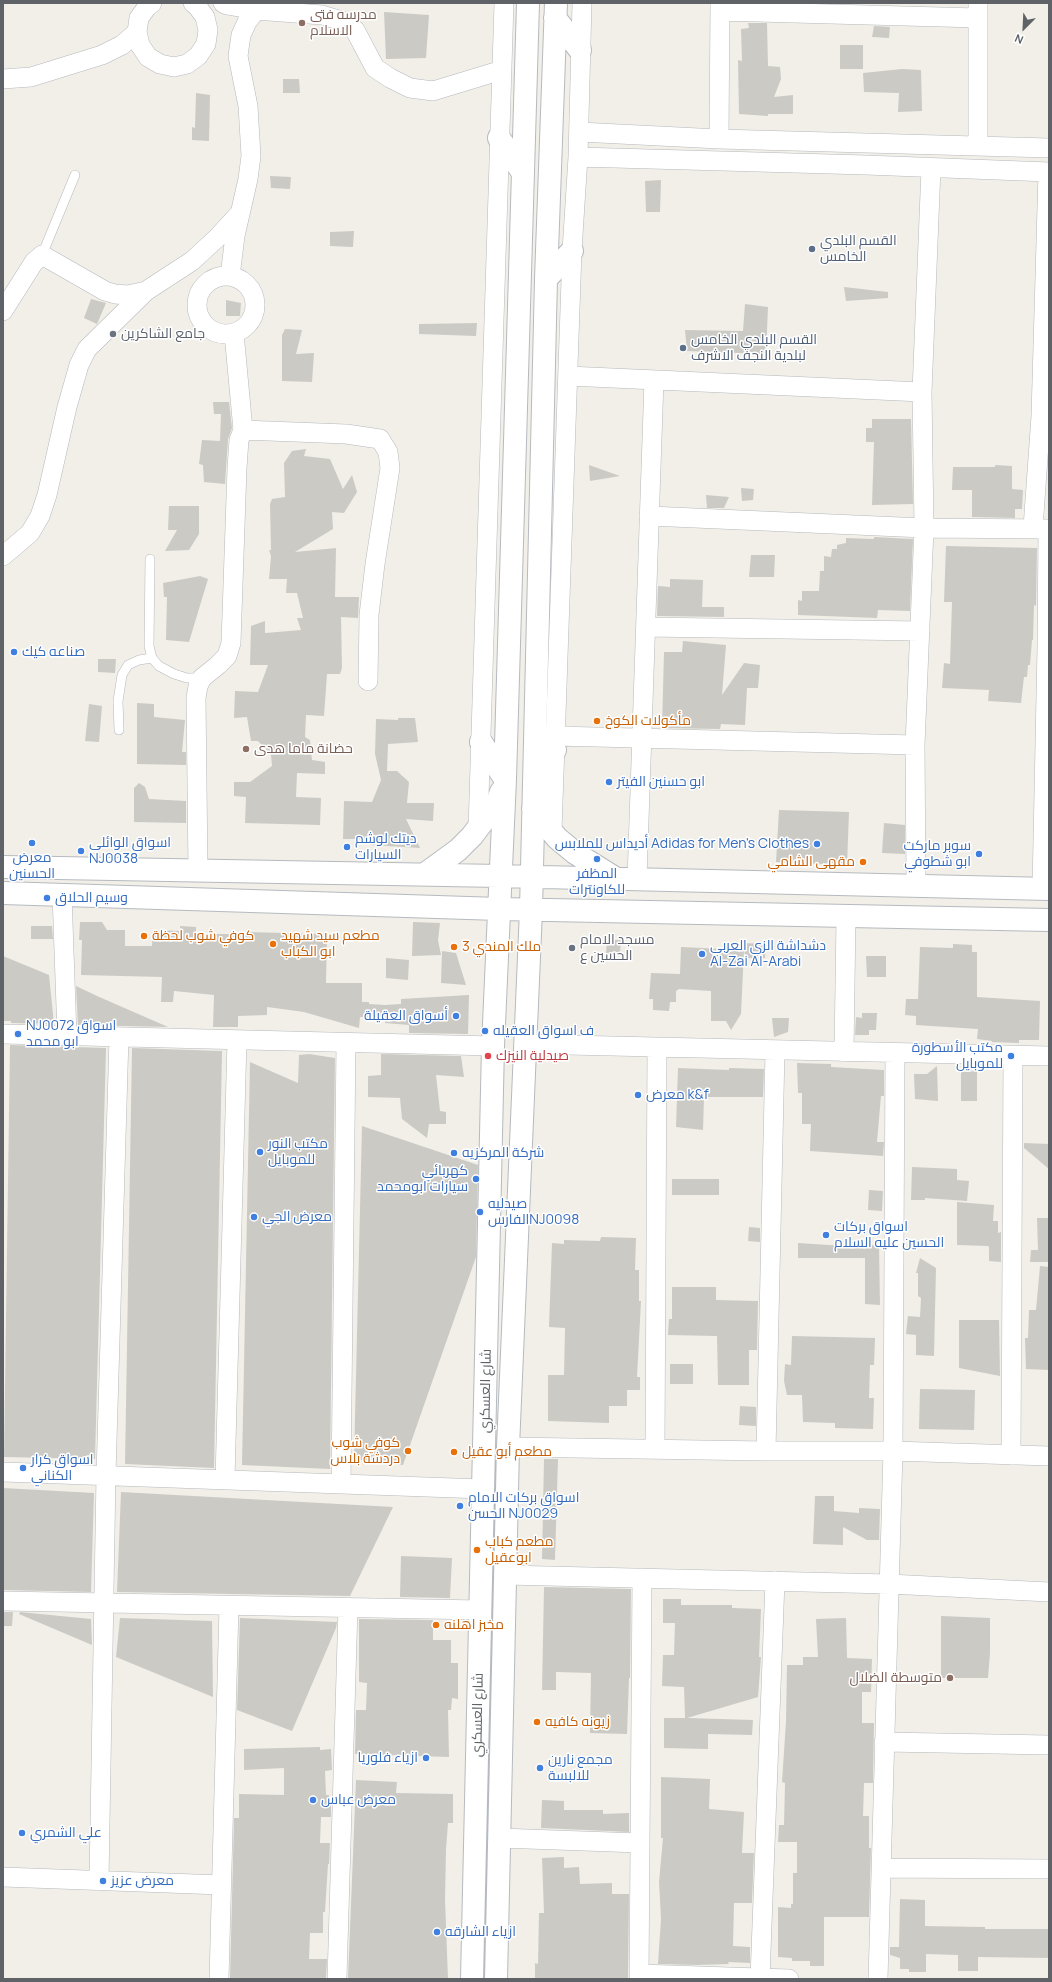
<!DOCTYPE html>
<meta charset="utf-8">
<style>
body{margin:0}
#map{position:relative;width:1052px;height:1982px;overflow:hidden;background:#f1efe8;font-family:Manrope,sans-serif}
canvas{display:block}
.frame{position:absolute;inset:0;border:4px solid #5f6368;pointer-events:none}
.north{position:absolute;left:1004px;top:8px;width:40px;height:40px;-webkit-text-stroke:3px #fff;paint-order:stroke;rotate:204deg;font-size:11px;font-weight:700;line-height:16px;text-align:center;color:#5f6368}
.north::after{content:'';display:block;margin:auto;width:14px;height:18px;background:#5f6368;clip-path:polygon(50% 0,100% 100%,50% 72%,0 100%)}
</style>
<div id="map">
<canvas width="1052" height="1982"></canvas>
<div class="frame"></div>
<div class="north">N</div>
</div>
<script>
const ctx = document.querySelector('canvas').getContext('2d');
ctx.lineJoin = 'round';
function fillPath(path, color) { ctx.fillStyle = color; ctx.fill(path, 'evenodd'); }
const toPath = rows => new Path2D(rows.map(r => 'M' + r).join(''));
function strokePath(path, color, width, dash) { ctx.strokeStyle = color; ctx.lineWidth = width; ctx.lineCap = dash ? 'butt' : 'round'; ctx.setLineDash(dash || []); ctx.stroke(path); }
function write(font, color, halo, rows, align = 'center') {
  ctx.font = font + ' Manrope,Cairo,sans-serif'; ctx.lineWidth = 3; ctx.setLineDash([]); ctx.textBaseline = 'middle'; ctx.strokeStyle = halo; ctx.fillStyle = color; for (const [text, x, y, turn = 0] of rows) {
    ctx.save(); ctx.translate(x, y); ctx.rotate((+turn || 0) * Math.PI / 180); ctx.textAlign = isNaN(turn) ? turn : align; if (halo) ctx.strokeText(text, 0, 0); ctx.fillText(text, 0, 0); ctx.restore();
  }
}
const building = toPath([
 [384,12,429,15,426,58,386,59],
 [748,23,767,23,768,66,780,67,781,79,774,97,793,95,793,114,768,114,768,116,739,114,738,60,742,61,741,29,749,28],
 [874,26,890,27,889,38,872,37],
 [840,45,863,45,863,69,840,69],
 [902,69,921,70,922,111,898,112,899,93,864,92,863,73],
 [283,79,299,79,300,93,283,93],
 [196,93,210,95,209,141,192,140,192,127,195,128],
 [270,176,291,177,290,189,271,188],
 [661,180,660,212,646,212,645,181],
 [354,231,353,247,330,246,330,232],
 [844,287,888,292,888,298,846,301],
 [91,299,106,303,97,324,84,318],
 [226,300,241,303,240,316,226,316],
 [745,304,768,307,766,354,687,351,685,330,743,331],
 [477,323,476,336,419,334,419,324],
 [285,329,302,330,296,354,314,353,312,382,282,381,282,335],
 [213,402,229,402,232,428,228,439,225,484,204,482,203,465,199,464,202,440,220,441,221,414,214,414],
 [872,419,911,419,913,504,872,505,874,442,866,442,866,428,872,428],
 [306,449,304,456,330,459,343,489,352,475,357,492,344,513,332,512,333,529,295,552,336,548,335,597,359,597,358,618,341,617,342,668,340,674,327,674,324,716,306,715,305,737,310,740,312,760,325,762,325,774,297,773,296,797,321,798,320,825,245,823,246,797,234,796,234,782,250,782,272,766,271,755,258,741,251,741,247,717,234,718,235,691,258,692,268,665,250,665,251,626,265,621,265,633,301,630,297,618,303,618,297,593,286,593,287,579,269,579,271,556,269,550,271,550,270,504,272,499,285,497,284,463,292,451],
 [589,465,620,476,590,481],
 [995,465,1012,466,1012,489,1023,490,1022,509,1015,509,1015,518,972,517,972,490,952,490,953,467,995,467],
 [741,488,754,489,753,500,742,501],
 [706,495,729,497,724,508,707,508],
 [169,506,199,506,199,534,189,550,165,551,177,530,168,530],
 [874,537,913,539,910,611,878,610,877,618,798,615,798,600,802,601,802,591,819,591,820,571,824,571,824,556,831,557,832,549,837,549,837,545,846,543,846,538,874,539],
 [946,546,1037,548,1036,606,1034,605,1033,640,1032,640,1030,665,1028,665,1027,677,1024,677,1021,703,988,701,989,690,942,688,944,663,950,664,952,602,944,602],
 [751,555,775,555,774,577,749,577],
 [200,576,208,579,189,642,166,640,167,597,164,597,163,583],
 [670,579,703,580,702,607,724,607,724,617,657,616,658,586,670,587],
 [683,641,726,645,722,695,744,663,760,665,758,688,747,688,745,725,721,724,720,729,662,728,664,652,682,652],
 [98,659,116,659,115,673,98,672],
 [137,703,154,704,154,717,185,720,182,752,186,752,186,765,137,764],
 [89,704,102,706,99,742,85,741],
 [398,718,415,718,418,742,388,744,387,771,397,771,409,782,407,803,434,803,433,821,406,819,420,848,371,845,371,839,343,839,344,801,372,802,381,780,375,754,376,719,398,720],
 [139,783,145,787,149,799,186,801,186,823,134,822,134,788],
 [779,810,849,812,847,865,776,862],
 [884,823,905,825,905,854,882,853],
 [80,922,102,922,107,930,125,930,125,946,152,946,153,930,180,931,180,926,196,927,196,934,246,934,246,932,327,934,326,983,362,983,362,1002,369,1002,369,1004,385,1005,401,1004,401,999,469,995,468,1034,409,1033,409,1025,385,1023,385,1016,360,1017,359,1028,304,1012,267,1007,267,1015,238,1016,238,1027,213,1027,214,995,174,991,173,1002,161,1002,162,977,81,975,82,940,79,940],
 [413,922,440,923,438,940,441,955,412,956],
 [31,926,52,926,53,939,31,939],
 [607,940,621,940,620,955,606,954],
 [742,943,766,944,765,958,746,958],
 [953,944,972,945,972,952,977,952,977,997,1040,1001,1039,1040,1019,1040,1019,1043,992,1042,992,1041,977,1039,978,1029,916,1025,916,1016,905,1015,906,999,918,999,920,947,953,948],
 [681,947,744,950,741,1014,731,1030,726,1021,711,1021,711,991,679,989,676,991,676,1002,670,1002,669,1011,653,1010,653,999,649,999,651,973,680,974],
 [442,951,456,953,466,985,441,983],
 [3,956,49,975,54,1024,11,1023,11,1021,3,1021],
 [866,956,886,956,886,977,867,977],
 [386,958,409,960,408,980,386,978],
 [76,986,97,996,168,1027,78,1025],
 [862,1013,877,1013,876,1030,869,1030,869,1035,855,1035,856,1017,862,1018],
 [772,1018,789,1018,788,1032,774,1037],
 [10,1045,106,1048,95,1459,4,1457],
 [132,1048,222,1051,214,1468,125,1464],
 [309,1054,335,1058,330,1469,242,1465,250,1062,298,1083,299,1055],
 [381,1054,461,1056,464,1077,436,1075,440,1111,446,1112,446,1124,429,1124,427,1138,402,1119,400,1098,368,1097,368,1076,381,1075],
 [797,1063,831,1064,831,1067,884,1070,884,1096,881,1096,877,1142,884,1142,883,1156,810,1151,811,1124,802,1124,802,1093,798,1093],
 [937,1066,938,1101,915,1099,914,1074,927,1074],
 [678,1068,729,1070,729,1068,764,1069,763,1097,704,1097,703,1130,676,1127],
 [977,1071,977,1101,961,1101,961,1072],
 [362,1126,478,1165,476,1257,403,1465,354,1459],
 [1024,1143,1049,1144,1049,1169,1024,1148],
 [912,1167,957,1169,957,1180,969,1181,967,1201,925,1198,925,1200,911,1200],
 [672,1179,719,1179,719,1195,672,1195],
 [869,1190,883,1191,882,1211,868,1210],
 [957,1202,994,1205,993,1221,998,1221,998,1233,1001,1232,1001,1262,989,1261,989,1247,988,1246,957,1245],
 [1037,1218,1049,1218,1049,1262,1030,1262,1031,1250,1038,1250],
 [749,1227,760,1228,760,1242,748,1241],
 [601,1237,636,1238,635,1270,639,1270,639,1301,641,1301,637,1377,640,1377,640,1390,627,1390,627,1406,609,1406,609,1423,548,1421,548,1375,564,1375,565,1328,549,1327,552,1243,564,1244,564,1240,600,1241],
 [798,1243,844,1246,879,1245,880,1305,865,1304,865,1258,798,1258],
 [920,1258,936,1268,934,1356,916,1355,916,1335,906,1334,908,1316,920,1317,921,1298,918,1296,918,1273,916,1273],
 [1040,1266,1049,1267,1049,1370,1026,1369,1025,1338,1028,1338,1029,1310,1036,1310],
 [672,1287,716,1287,716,1300,758,1301,757,1350,749,1350,749,1385,718,1385,717,1336,668,1335,669,1319,672,1319],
 [959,1320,999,1320,1000,1376,959,1368],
 [792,1336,875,1338,874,1365,870,1365,869,1398,874,1398,873,1429,835,1428,835,1423,803,1422,802,1395,787,1395,784,1381,785,1364,791,1365],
 [670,1364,693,1364,693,1384,670,1384],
 [920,1389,975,1390,974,1430,919,1429],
 [740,1406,756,1407,756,1426,739,1425],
 [544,1459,558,1459,555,1560,542,1559],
 [3,1488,94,1493,91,1592,3,1590],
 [121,1492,393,1507,350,1596,117,1592],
 [815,1496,834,1496,834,1511,859,1513,859,1508,880,1509,879,1540,867,1540,843,1527,843,1545,813,1544],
 [401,1556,452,1558,450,1598,400,1597],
 [544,1587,631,1589,630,1678,629,1678,627,1734,590,1733,591,1673,556,1672,556,1690,542,1690],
 [663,1599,681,1599,681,1605,732,1605,732,1608,761,1609,759,1657,761,1657,758,1697,687,1718,753,1720,752,1735,708,1734,708,1749,664,1748,664,1718,685,1718,684,1687,662,1686,663,1655,674,1655,675,1623,663,1623],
 [3,1612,13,1612,12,1626,3,1626],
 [20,1612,91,1619,92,1645,19,1614],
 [941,1616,990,1618,990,1653,988,1678,941,1678],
 [120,1618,212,1621,213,1697,116,1657],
 [240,1618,337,1622,336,1628,292,1731,237,1710],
 [846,1618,847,1658,872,1659,871,1692,862,1692,862,1723,874,1723,873,1783,864,1783,863,1816,869,1816,869,1848,871,1848,869,1917,824,1917,824,1966,810,1966,810,1961,792,1961,792,1958,778,1957,778,1907,791,1908,791,1904,793,1904,793,1873,797,1873,797,1842,778,1842,779,1825,784,1825,785,1783,782,1782,786,1721,787,1665,803,1665,803,1657,818,1657,816,1619],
 [359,1619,433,1620,433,1640,451,1640,451,1663,458,1663,458,1699,452,1698,451,1710,448,1710,449,1757,355,1754,356,1710,366,1710,367,1683,359,1682],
 [320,1747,320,1750,331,1749,332,1770,325,1771,326,1795,329,1795,329,1802,331,1802,331,1817,321,1817,320,1843,330,1843,329,1864,328,1864,325,1912,323,1912,323,1933,310,1933,309,1959,327,1959,326,1979,230,1979,234,1818,239,1818,239,1794,284,1795,284,1768,244,1770,244,1749],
 [661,1777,710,1779,709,1809,744,1812,742,1853,754,1853,752,1903,734,1903,733,1946,750,1947,750,1963,728,1962,729,1964,697,1965,658,1964,661,1919,659,1882,663,1838,661,1838],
 [356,1780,397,1782,396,1793,453,1794,453,1823,448,1823,446,1849,445,1900,448,1979,348,1979],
 [542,1800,564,1801,564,1810,603,1810,603,1814,629,1813,629,1832,541,1828],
 [564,1857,564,1868,579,1867,580,1884,612,1883,612,1894,629,1894,628,1979,535,1979,535,1963,538,1964,539,1913,544,1913,542,1858],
 [900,1899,925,1900,925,1926,985,1927,985,1929,1049,1929,1049,1958,978,1957,978,1971,958,1971,958,1955,926,1954,926,1972,909,1972,909,1969,900,1969,900,1958,890,1955,890,1947,899,1947]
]);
const service = toPath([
 [42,255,75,175],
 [150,559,149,646,152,658,159,666,174,674,187,678,202,678],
 [119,730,118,701,122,675,128,665,139,660,152,658]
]);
const minor = toPath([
 [152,3,147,7,139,18,137,32,140,45,148,57,160,64,174,67,187,64,198,56,206,44,208,30,205,17,197,6,193,3],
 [223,3,227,5,256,10,322,15,342,21,355,30,375,68,390,78,410,88,433,91,502,70],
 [720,11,978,18],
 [3,79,31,77,102,55,122,45,137,32],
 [579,132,719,139,1049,148],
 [719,139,720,3],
 [978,146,978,3],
 [578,157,866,165,1049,172],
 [230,276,235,236,248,179,251,156,248,106,238,56,241,35,247,22,256,10],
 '197 305a29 29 0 1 1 58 0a29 29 0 1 1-58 0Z',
 [3,311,34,262,42,255,105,291,115,294,128,295,146,291,192,261,217,238,240,213],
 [568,376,922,392],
 [243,430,346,434,380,439,388,452,390,468,375,564,369,615,368,681],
 [649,516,924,528,1049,529],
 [1033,528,1041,416,1048,172],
 [3,556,30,533,40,516,47,495,67,407,79,365,87,349,146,291],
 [646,627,920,631],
 [555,736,915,745],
 [478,829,504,3],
 [552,831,572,251,578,157,582,3],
 [198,871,196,698,198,686,202,678,218,665,227,656,231,643,237,468,239,440,243,430,234,333],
 [637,879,654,380],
 [916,885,915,745,924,528,922,392,931,168],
 [1042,889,1047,647,1048,529],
 [62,894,67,1036],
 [3,1034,493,1046],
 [524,1044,1049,1056],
 [844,1052,846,917],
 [508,1447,766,1451,893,1451,1049,1456],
 [655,1449,657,1048],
 [766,1451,775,1051],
 [1011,1455,1013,1056],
 [3,1472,483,1489],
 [225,1479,237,1040],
 [341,1483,346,1043],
 [505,1575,889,1584,1049,1592],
 [3,1601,480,1610],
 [884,1742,1049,1745],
 [499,1838,640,1843],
 [881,1868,1049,1869],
 [3,1877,222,1885],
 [99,1881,106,1475,119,1037],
 [640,1974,789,1979],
 [760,1978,775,1581],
 [219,1979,229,1606],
 [337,1979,348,1607],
 [639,1979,642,1578],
 [878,1979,893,1451,895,1053]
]);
const secondary = toPath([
 [555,18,580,50],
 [499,138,523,173],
 [546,279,572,251],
 [481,742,505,779],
 [534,784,555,750],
 [533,809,557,838,575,853,615,878],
 [3,867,500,876,1049,889],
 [425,874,458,850,472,836,497,803,501,792],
 [3,893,499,909,1049,920],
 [472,1979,493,1046,505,779,528,3],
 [496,1979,508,1447,531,910,546,279,556,3]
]);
const markers = [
 [302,23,4,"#8d6e63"],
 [812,249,4,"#5c6f8a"],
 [113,334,4,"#6b7280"],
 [683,348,4,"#5c6f8a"],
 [14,652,4,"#3f7fe0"],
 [597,721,4,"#e8710a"],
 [246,749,4,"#8d6e63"],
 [609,782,4,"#3f7fe0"],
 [32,843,4,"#3f7fe0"],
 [817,844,4,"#3f7fe0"],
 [347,847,4,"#3f7fe0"],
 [81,851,4,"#3f7fe0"],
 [979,854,4,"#3f7fe0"],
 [597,859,4,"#3f7fe0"],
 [863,862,4,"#e8710a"],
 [47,898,4,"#3f7fe0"],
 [144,936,4,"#e8710a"],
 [273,944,4,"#e8710a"],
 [454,947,4,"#e8710a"],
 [572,948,4,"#6b7280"],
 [702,954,4,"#3f7fe0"],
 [456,1016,4,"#3f7fe0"],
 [485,1031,4,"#3f7fe0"],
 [18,1034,4,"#3f7fe0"],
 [488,1056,4,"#e0444e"],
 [1011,1056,4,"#3f7fe0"],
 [638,1095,4,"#3f7fe0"],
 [260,1152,4,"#3f7fe0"],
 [454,1153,4,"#3f7fe0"],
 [476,1179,4,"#3f7fe0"],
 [480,1212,4,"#3f7fe0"],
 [254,1217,4,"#3f7fe0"],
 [826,1235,4,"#3f7fe0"],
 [408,1451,4,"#e8710a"],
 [454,1452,4,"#e8710a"],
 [23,1468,4,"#3f7fe0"],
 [460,1506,4,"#3f7fe0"],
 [477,1550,4,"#e8710a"],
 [436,1625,4,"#e8710a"],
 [950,1678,4,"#8d6e63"],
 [537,1722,4,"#e8710a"],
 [426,1758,4,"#3f7fe0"],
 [540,1768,4,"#3f7fe0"],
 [313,1800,4,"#3f7fe0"],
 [22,1833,4,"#3f7fe0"],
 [103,1881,4,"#3f7fe0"],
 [437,1932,4,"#3f7fe0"]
];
const educationNames = [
 ["مدرسه فتى",310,15],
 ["الاسلام",310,31],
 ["حضانة ماما هدى",254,749],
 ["متوسطة الضلال",942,1678,"right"]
];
const serviceNames = [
 ["القسم البلدي",820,241],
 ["الخامس",820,257],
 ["القسم البلدي الخامس",691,340],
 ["لبلدية النجف الاشرف",691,356]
];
const worshipNames = [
 ["جامع الشاكرين",121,334],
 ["مسجد الامام",580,940],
 ["الحسين ع",580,956]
];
const shopNames = [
 ["صناعه كيك",22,652],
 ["ابو حسنين الفيتر",617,782],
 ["ديتك لوشم",355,839],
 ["السيارات",355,855],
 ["اسواق الوائلی",89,843],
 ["NJ0038",89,859],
 ["أديداس للملابس Adidas for Men's Clothes",809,844,"right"],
 ["سوبر ماركت",971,846,"right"],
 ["ابو شطوفي",971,862,"right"],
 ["معرض",32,858,"center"],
 ["الحسنين",32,874,"center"],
 ["المظفر",597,874,"center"],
 ["للكاونترات",597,890,"center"],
 ["وسيم الحلاق",55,898],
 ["دشداشة الزي العربي",710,946],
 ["Al-Zai Al-Arabi",710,962],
 ["أسواق العقيلة",448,1016,"right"],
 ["NJ0072 اسواق",26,1026],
 ["ابو محمد",26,1042],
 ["ف اسواق العقيله",493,1031],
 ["مكتب الأسطورة",1003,1048,"right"],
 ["للموبايل",1003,1064,"right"],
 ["معرض k&f",646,1095],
 ["مكتب النور",268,1144],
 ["للموبايل",268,1160],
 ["شركة المركزيه",462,1153],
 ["كهربائي",468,1171,"right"],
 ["سيارات ابومحمد",468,1187,"right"],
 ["صيدليه",488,1204],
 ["الفارسNJ0098",488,1220],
 ["معرض الجي",262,1217],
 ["اسواق بركات",834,1227],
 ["الحسين عليه السلام",834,1243],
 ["اسواق كرار",31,1460],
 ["الكناني",31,1476],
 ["اسواق بركات الامام",468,1498],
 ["الحسن NJ0029",468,1514],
 ["ازياء فلوريا",418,1758,"right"],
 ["مجمع نارين",548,1760],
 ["للالبسة",548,1776],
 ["معرض عباس",321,1800],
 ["علي الشمري",30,1833],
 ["معرض عزيز",111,1881],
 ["ازياء الشارقه",445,1932]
];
const foodNames = [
 ["مأكولات الكوخ",605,721],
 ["مقهى الشامي",855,862,"right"],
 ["كوفي شوب لحظة",152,936],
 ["مطعم سيد شهيد",281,936],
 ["ابو الكباب",281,952],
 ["ملك المندي 3",462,947],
 ["كوفي شوب",400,1443,"right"],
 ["دردشة بلاس",400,1459,"right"],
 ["مطعم أبو عقيل",462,1452],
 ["مطعم كباب",485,1542],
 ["ابوعقيل",485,1558],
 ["مخبز اهلنه",444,1625],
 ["زيونه كافيه",545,1722]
];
const healthNames = [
 ["صيدلية النيزك",496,1056]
];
const streetNames = [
 ["شارع العسكري",486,1391,-89],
 ["شارع العسكري",478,1715,-89]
];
fillPath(building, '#cccac5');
strokePath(service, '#b5b8bc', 10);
strokePath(minor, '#b5b8bc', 20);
strokePath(secondary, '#b6babf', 24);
strokePath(service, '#fff', 9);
strokePath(minor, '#fff', 19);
strokePath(secondary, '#fff', 22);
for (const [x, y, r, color] of markers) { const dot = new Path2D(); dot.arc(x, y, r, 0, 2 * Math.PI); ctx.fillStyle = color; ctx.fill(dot); strokePath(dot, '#fff', 1.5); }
write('14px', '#785e54', '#fff', educationNames, 'left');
write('14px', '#4e5e75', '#fff', serviceNames, 'left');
write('14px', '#5b616d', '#fff', worshipNames, 'left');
write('14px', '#366cbe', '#fff', shopNames, 'left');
write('14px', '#c56008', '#fff', foodNames, 'left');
write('14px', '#be3a42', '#fff', healthNames, 'left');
write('14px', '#5f6368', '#fff', streetNames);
</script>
